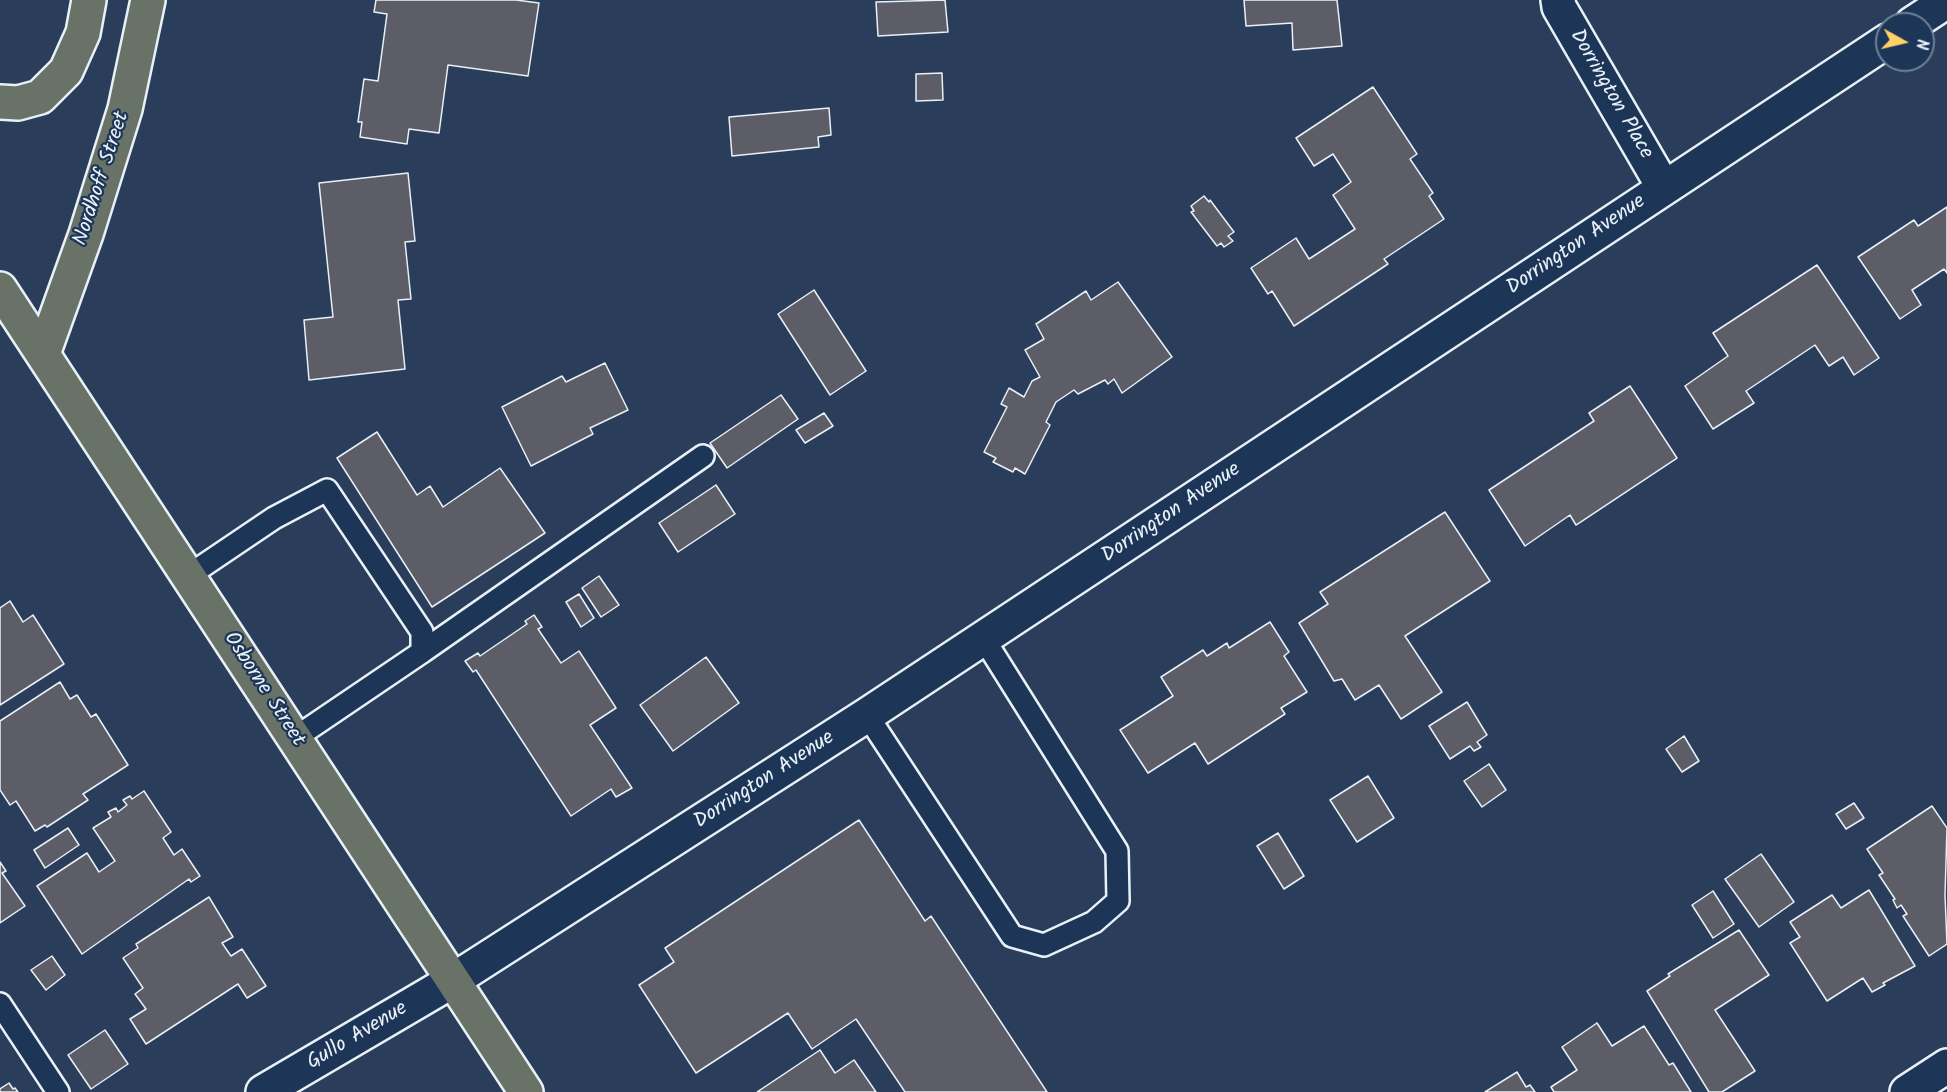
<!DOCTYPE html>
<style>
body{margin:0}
#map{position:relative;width:1947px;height:1092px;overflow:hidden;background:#2a3d5a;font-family:Kalam,sans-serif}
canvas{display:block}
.north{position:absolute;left:1875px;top:12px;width:60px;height:60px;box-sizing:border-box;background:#1d3557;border:2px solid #6e8097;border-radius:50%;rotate:98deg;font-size:16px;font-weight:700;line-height:24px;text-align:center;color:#e8f1f8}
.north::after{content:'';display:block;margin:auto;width:21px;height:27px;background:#ffd166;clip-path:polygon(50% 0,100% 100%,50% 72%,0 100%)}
</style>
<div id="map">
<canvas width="1947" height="1092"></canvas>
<div class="north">N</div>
</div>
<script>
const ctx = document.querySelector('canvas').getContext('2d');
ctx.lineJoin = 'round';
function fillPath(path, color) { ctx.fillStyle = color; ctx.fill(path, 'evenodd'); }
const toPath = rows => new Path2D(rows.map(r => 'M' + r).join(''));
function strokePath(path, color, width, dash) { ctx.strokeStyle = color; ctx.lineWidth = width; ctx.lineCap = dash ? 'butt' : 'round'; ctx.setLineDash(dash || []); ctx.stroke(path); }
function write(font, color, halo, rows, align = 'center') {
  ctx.font = font + ' Kalam,sans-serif'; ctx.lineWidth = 4.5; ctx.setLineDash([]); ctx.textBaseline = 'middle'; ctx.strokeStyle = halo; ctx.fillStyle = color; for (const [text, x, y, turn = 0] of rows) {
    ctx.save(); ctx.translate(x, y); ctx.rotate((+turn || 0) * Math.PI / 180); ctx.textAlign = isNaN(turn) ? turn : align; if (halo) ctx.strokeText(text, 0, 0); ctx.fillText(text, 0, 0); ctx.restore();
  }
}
const building = toPath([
 [376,0,516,0,539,3,528,76,448,65,439,133,409,129,407,144,360,137,362,122,358,122,364,79,378,81,387,14,374,12,376,0],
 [945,0,948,32,878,36,876,2,945,0],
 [1244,0,1337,0,1342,46,1293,50,1292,23,1246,26,1244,0],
 [942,73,943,100,916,101,916,74,942,73],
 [1373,87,1417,154,1410,159,1433,193,1429,196,1444,219,1384,259,1388,264,1294,326,1272,291,1268,294,1251,268,1296,238,1309,259,1355,229,1333,195,1351,182,1333,154,1314,166,1296,138,1373,87],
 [829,108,831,135,818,137,819,147,732,156,729,117,829,108],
 [408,173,415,241,405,242,411,299,398,300,405,369,309,380,304,320,333,317,319,183,408,173],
 [1204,196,1209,202,1210,200,1234,232,1228,236,1233,241,1224,247,1221,243,1217,246,1191,212,1194,211,1191,206,1204,196],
 [1947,207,1947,273,1944,269,1912,290,1921,305,1900,319,1858,257,1914,220,1918,226,1947,207],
 [1817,265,1879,358,1854,375,1843,357,1829,366,1815,345,1746,391,1754,403,1713,429,1685,386,1728,356,1713,333,1817,265],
 [1118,282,1172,357,1122,393,1114,379,1108,384,1105,380,1078,394,1074,390,1056,402,1046,422,1050,425,1025,474,1015,468,1013,472,993,462,996,458,984,452,1007,407,1001,404,1009,388,1024,397,1032,381,1040,377,1025,350,1044,339,1036,324,1086,291,1091,300,1118,282],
 [814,290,866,371,830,395,778,314,814,290],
 [605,363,628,410,590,428,593,434,531,466,502,407,562,376,566,382,605,363],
 [1630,386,1677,458,1576,525,1570,515,1525,546,1489,490,1594,421,1589,413,1630,386],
 [781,395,798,419,727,468,710,443,781,395],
 [824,413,833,426,805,443,796,430,824,413],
 [377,432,417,495,430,486,443,507,500,468,545,533,432,607,337,458,377,432],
 [716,485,735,514,678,552,659,523,716,485],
 [1445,512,1490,581,1405,636,1442,692,1401,719,1379,685,1355,700,1342,679,1334,681,1299,623,1328,604,1320,592,1445,512],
 [599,576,619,605,601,617,582,588,599,576],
 [579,594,594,618,581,627,566,602,579,594],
 [10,601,23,622,33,615,64,664,0,705,0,608,10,601],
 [534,615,542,627,538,629,561,663,579,651,616,708,590,725,632,788,616,797,611,789,571,816,476,670,473,672,465,661,478,653,480,656,527,624,525,621,534,615],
 [1270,622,1289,652,1284,656,1307,692,1281,708,1285,714,1208,764,1195,743,1148,773,1120,730,1173,696,1161,677,1203,650,1207,656,1227,643,1229,648,1270,622],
 [706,657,739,703,673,751,640,705,706,657],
 [60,682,70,699,77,695,91,717,96,714,128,765,83,794,88,800,47,827,45,825,35,831,16,801,10,805,0,790,0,721,60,682],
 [1467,702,1487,735,1477,742,1481,747,1474,751,1470,746,1450,759,1429,726,1467,702],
 [1684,736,1699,761,1682,772,1666,749,1684,736],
 [1489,764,1506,790,1482,807,1464,781,1489,764],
 [1368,776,1394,818,1357,842,1330,800,1368,776],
 [144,791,171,832,163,838,174,855,182,849,200,876,191,882,189,879,82,954,37,886,87,853,99,872,115,861,93,828,111,817,108,812,116,808,118,812,127,805,123,800,130,796,132,799,144,791],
 [1854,803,1864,818,1846,829,1836,814,1854,803],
 [1932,806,1947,828,1945,895,1947,944,1929,956,1903,916,1907,914,1901,905,1897,908,1893,900,1895,899,1879,875,1883,873,1867,849,1932,806],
 [859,820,925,921,931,916,1047,1092,905,1092,856,1019,812,1049,788,1013,696,1073,639,985,674,962,665,948,859,820],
 [68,828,79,845,45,868,34,850,68,828],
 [1278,833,1304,876,1284,889,1257,846,1278,833],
 [1761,854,1794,902,1759,927,1725,879,1761,854],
 [0,862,6,871,2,873,25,906,0,923,0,862],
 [1869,890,1915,966,1883,983,1885,985,1872,992,1863,978,1827,1001,1790,943,1800,937,1790,922,1832,895,1841,908,1869,890],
 [1713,891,1734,924,1713,938,1692,905,1713,891],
 [209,897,233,937,222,943,231,956,242,949,266,986,247,998,238,984,146,1044,130,1019,146,1009,135,994,143,988,123,958,138,948,136,944,209,897],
 [1739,930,1769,975,1715,1010,1755,1071,1722,1092,1709,1092,1647,991,1670,976,1668,974,1739,930],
 [52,956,65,975,46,990,31,970,52,956],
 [1597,1023,1612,1046,1644,1026,1669,1065,1673,1063,1691,1092,1554,1092,1551,1087,1577,1070,1562,1047,1597,1023],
 [105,1030,128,1064,91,1089,68,1055,105,1030],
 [820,1050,835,1073,854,1060,876,1092,757,1092,820,1050],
 [1517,1072,1526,1087,1530,1085,1535,1092,1485,1092,1517,1072],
 [9,1083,13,1089,15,1088,18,1092,0,1092,0,1089,9,1083]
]);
const service = toPath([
 [188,576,274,518,327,490,422,632,422,652,295,738],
 [422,652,703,456],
 [867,715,1012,936,1044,945,1094,922,1118,901,1117,851,984,639],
 [0,1004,58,1092]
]);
const minor = toPath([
 [1558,0,1559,7,1664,188],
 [1912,24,1947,1],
 [263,1092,452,981,867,715,1887,41],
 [1907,1092,1947,1066]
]);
const primary = toPath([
 [0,102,18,103,40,97,66,71,83,33,89,0],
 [0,289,526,1092],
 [43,354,86,234,125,109,148,0]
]);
const streetNames = [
 ["Dorrington Place",1610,95,60],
 ["Nordhoff Street",103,179,-72],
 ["Dorrington Avenue",1577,246,-34],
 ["Dorrington Avenue",1172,514,-34],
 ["Osborne Street",263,690,57],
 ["Dorrington Avenue",765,781,-33],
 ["Gullo Avenue",358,1037,-31]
];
fillPath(building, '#5d5d67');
strokePath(building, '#e8f1f8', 1.5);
strokePath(service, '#e8f1f8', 26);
strokePath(minor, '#e8f1f8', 38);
strokePath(primary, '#e8f1f8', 38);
strokePath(service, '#1d3557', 21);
strokePath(minor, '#1d3557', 33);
strokePath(primary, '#697266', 33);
write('21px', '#e8f1f8', '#1d3557', streetNames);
</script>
